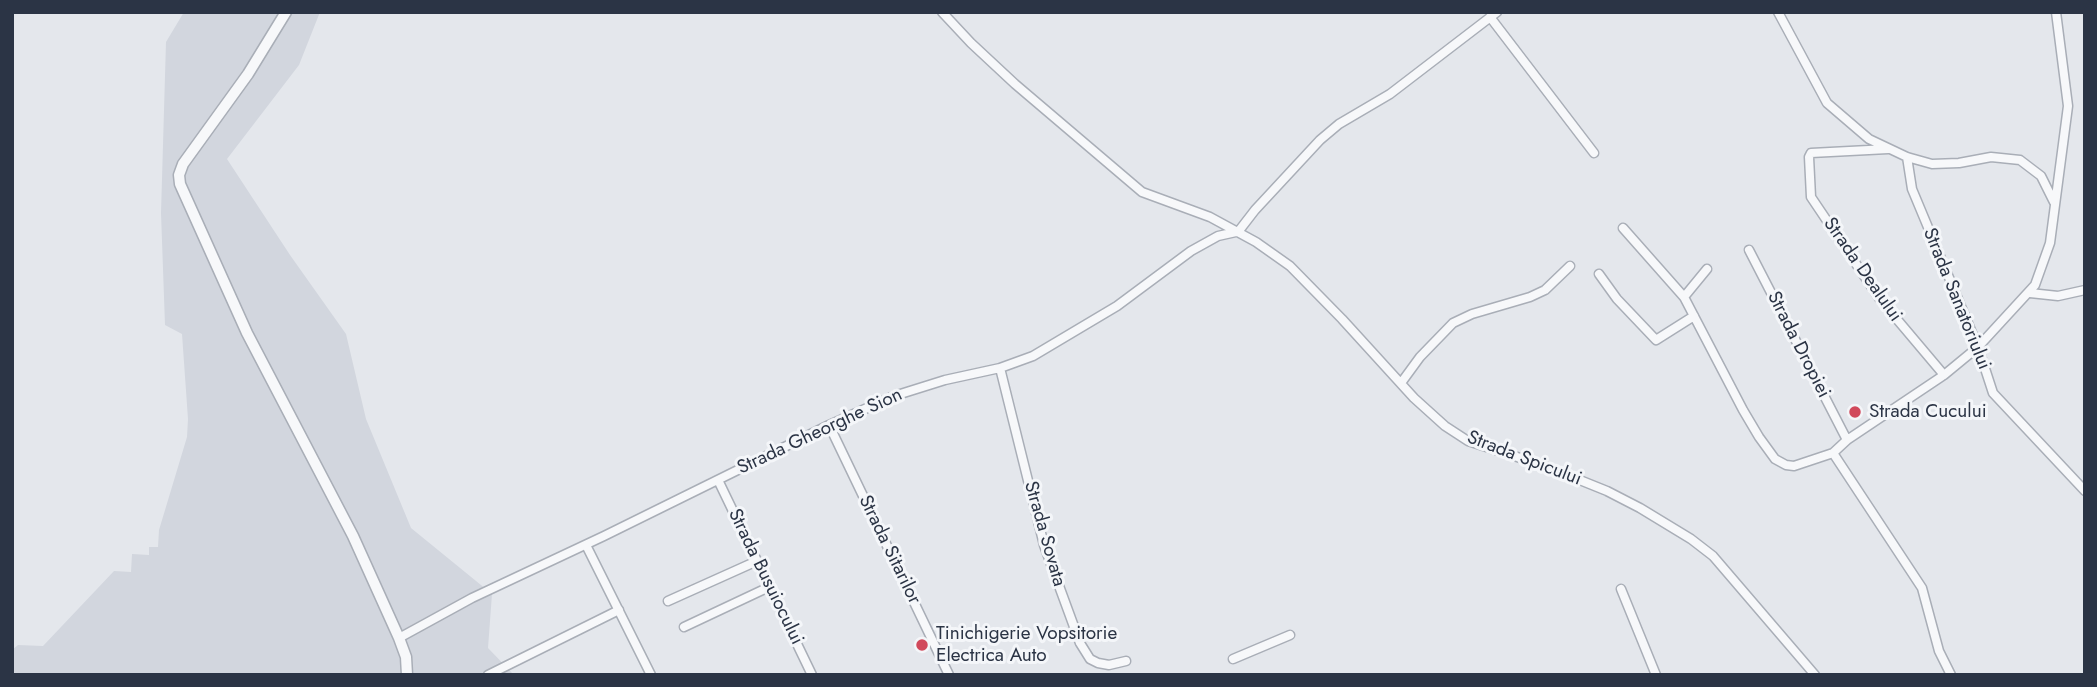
<!DOCTYPE html>
<style>
body{margin:0}
#map{position:relative;width:2097px;height:687px;overflow:hidden;background:#e4e7ec;font-family:Jost,sans-serif}
canvas{display:block}
.frame{position:absolute;inset:0;border:14px solid #2b3445;pointer-events:none}
</style>
<div id="map">
<canvas width="2097" height="687"></canvas>
<div class="frame"></div>
</div>
<script>
const ctx = document.querySelector('canvas').getContext('2d');
ctx.lineJoin = 'round';
function fillPath(path, color) { ctx.fillStyle = color; ctx.fill(path, 'evenodd'); }
const toPath = rows => new Path2D(rows.map(r => 'M' + r).join(''));
function strokePath(path, color, width, dash) { ctx.strokeStyle = color; ctx.lineWidth = width; ctx.lineCap = dash ? 'butt' : 'round'; ctx.setLineDash(dash || []); ctx.stroke(path); }
function write(font, color, halo, rows, align = 'center') {
  ctx.font = font + ' Jost,sans-serif'; ctx.lineWidth = 6; ctx.setLineDash([]); ctx.textBaseline = 'middle'; ctx.strokeStyle = halo; ctx.fillStyle = color; for (const [text, x, y, turn = 0] of rows) {
    ctx.save(); ctx.translate(x, y); ctx.rotate((+turn || 0) * Math.PI / 180); ctx.textAlign = isNaN(turn) ? turn : align; if (halo) ctx.strokeText(text, 0, 0); ctx.fillText(text, 0, 0); ctx.restore();
  }
}
const built = toPath([
 [184,12,320,12,299,65,227,159,290,255,346,334,366,419,411,528,492,594,488,648,514,675,12,675,12,650,18,645,43,646,114,571,131,572,132,554,149,555,149,547,158,547,159,530,187,437,188,419,182,334,165,325,161,213,166,42]
]);
const minor = toPath([
 [942,12,971,43,1015,84,1142,192,1210,217,1256,242,1290,266,1342,319,1414,398,1445,426,1468,441,1545,466,1607,491,1640,508,1691,539,1713,556,1815,675],
 [1778,12,1827,103,1869,139,1907,157,1932,164,1959,163,1991,157,2020,160,2041,176,2054,202],
 [1490,17,1594,153],
 [1888,149,1811,153,1809,157,1811,197,1879,298,1944,375],
 [1907,157,1912,189,1978,347,1993,393,2085,491],
 [1623,228,1684,297,1743,410,1759,437,1775,459,1786,465,1794,466,1833,453,1847,440,1944,375,1978,347,2035,285,2050,243,2068,106,2056,12],
 [1238,232,1255,210,1320,140,1339,124,1390,94,1497,12],
 [1749,250,1847,440],
 [1599,274,1617,299,1656,340,1694,316],
 [2030,293,2058,296,2085,290],
 [1684,297,1707,269],
 [1000,368,1044,545,1080,643,1090,659,1098,663,1109,665,1126,661],
 [1401,383,1420,357,1453,323,1472,314,1530,297,1545,290,1570,266],
 [829,425,949,675],
 [1833,453,1922,588,1939,651,1951,675],
 [718,480,812,675],
 [586,545,651,675],
 [1621,589,1656,675],
 [668,601,757,561],
 [684,627,769,587],
 [399,638,472,598,604,536,829,425,894,396,945,380,1000,368,1033,356,1117,306,1191,251,1218,236,1236,232],
 [1233,659,1290,635],
 [488,675,619,610]
]);
const tertiary = toPath([
 [286,12,248,74,183,164,179,175,180,184,247,333,353,536,399,638,406,657,407,675]
]);
const markers = [
 [1855,412,7,"#d1495b"],
 [922,645,7,"#d1495b"]
];
const streetNames = [
 ["Strada Dealului",1862,270,55],
 ["Strada Sanatoriului",1956,299,68],
 ["Strada Dropiei",1798,345,63],
 ["Strada Gheorghe Sion",820,432,-25],
 ["Strada Spicului",1524,459,21],
 ["Strada Sovata",1044,534,74],
 ["Strada Sitarilor",889,550,64],
 ["Strada Busuiocului",765,577,64]
];
const poiNames = [
 ["Strada Cucului",1869,412],
 ["Tinichigerie Vopsitorie",936,634],
 ["Electrica Auto",936,656]
];
fillPath(built, '#d2d6de');
strokePath(minor, '#a9aeb7', 11);
strokePath(tertiary, '#a9aeb7', 13);
strokePath(minor, '#f7f8fa', 8);
strokePath(tertiary, '#f7f8fa', 10);
for (const [x, y, r, color] of markers) { const dot = new Path2D(); dot.arc(x, y, r, 0, 2 * Math.PI); ctx.fillStyle = color; ctx.fill(dot); strokePath(dot, '#f4f6f9', 2.5); }
write('19px', '#2b3445', '#f4f6f9', streetNames);
write('19px', '#2b3445', '#f4f6f9', poiNames, 'left');
</script>
